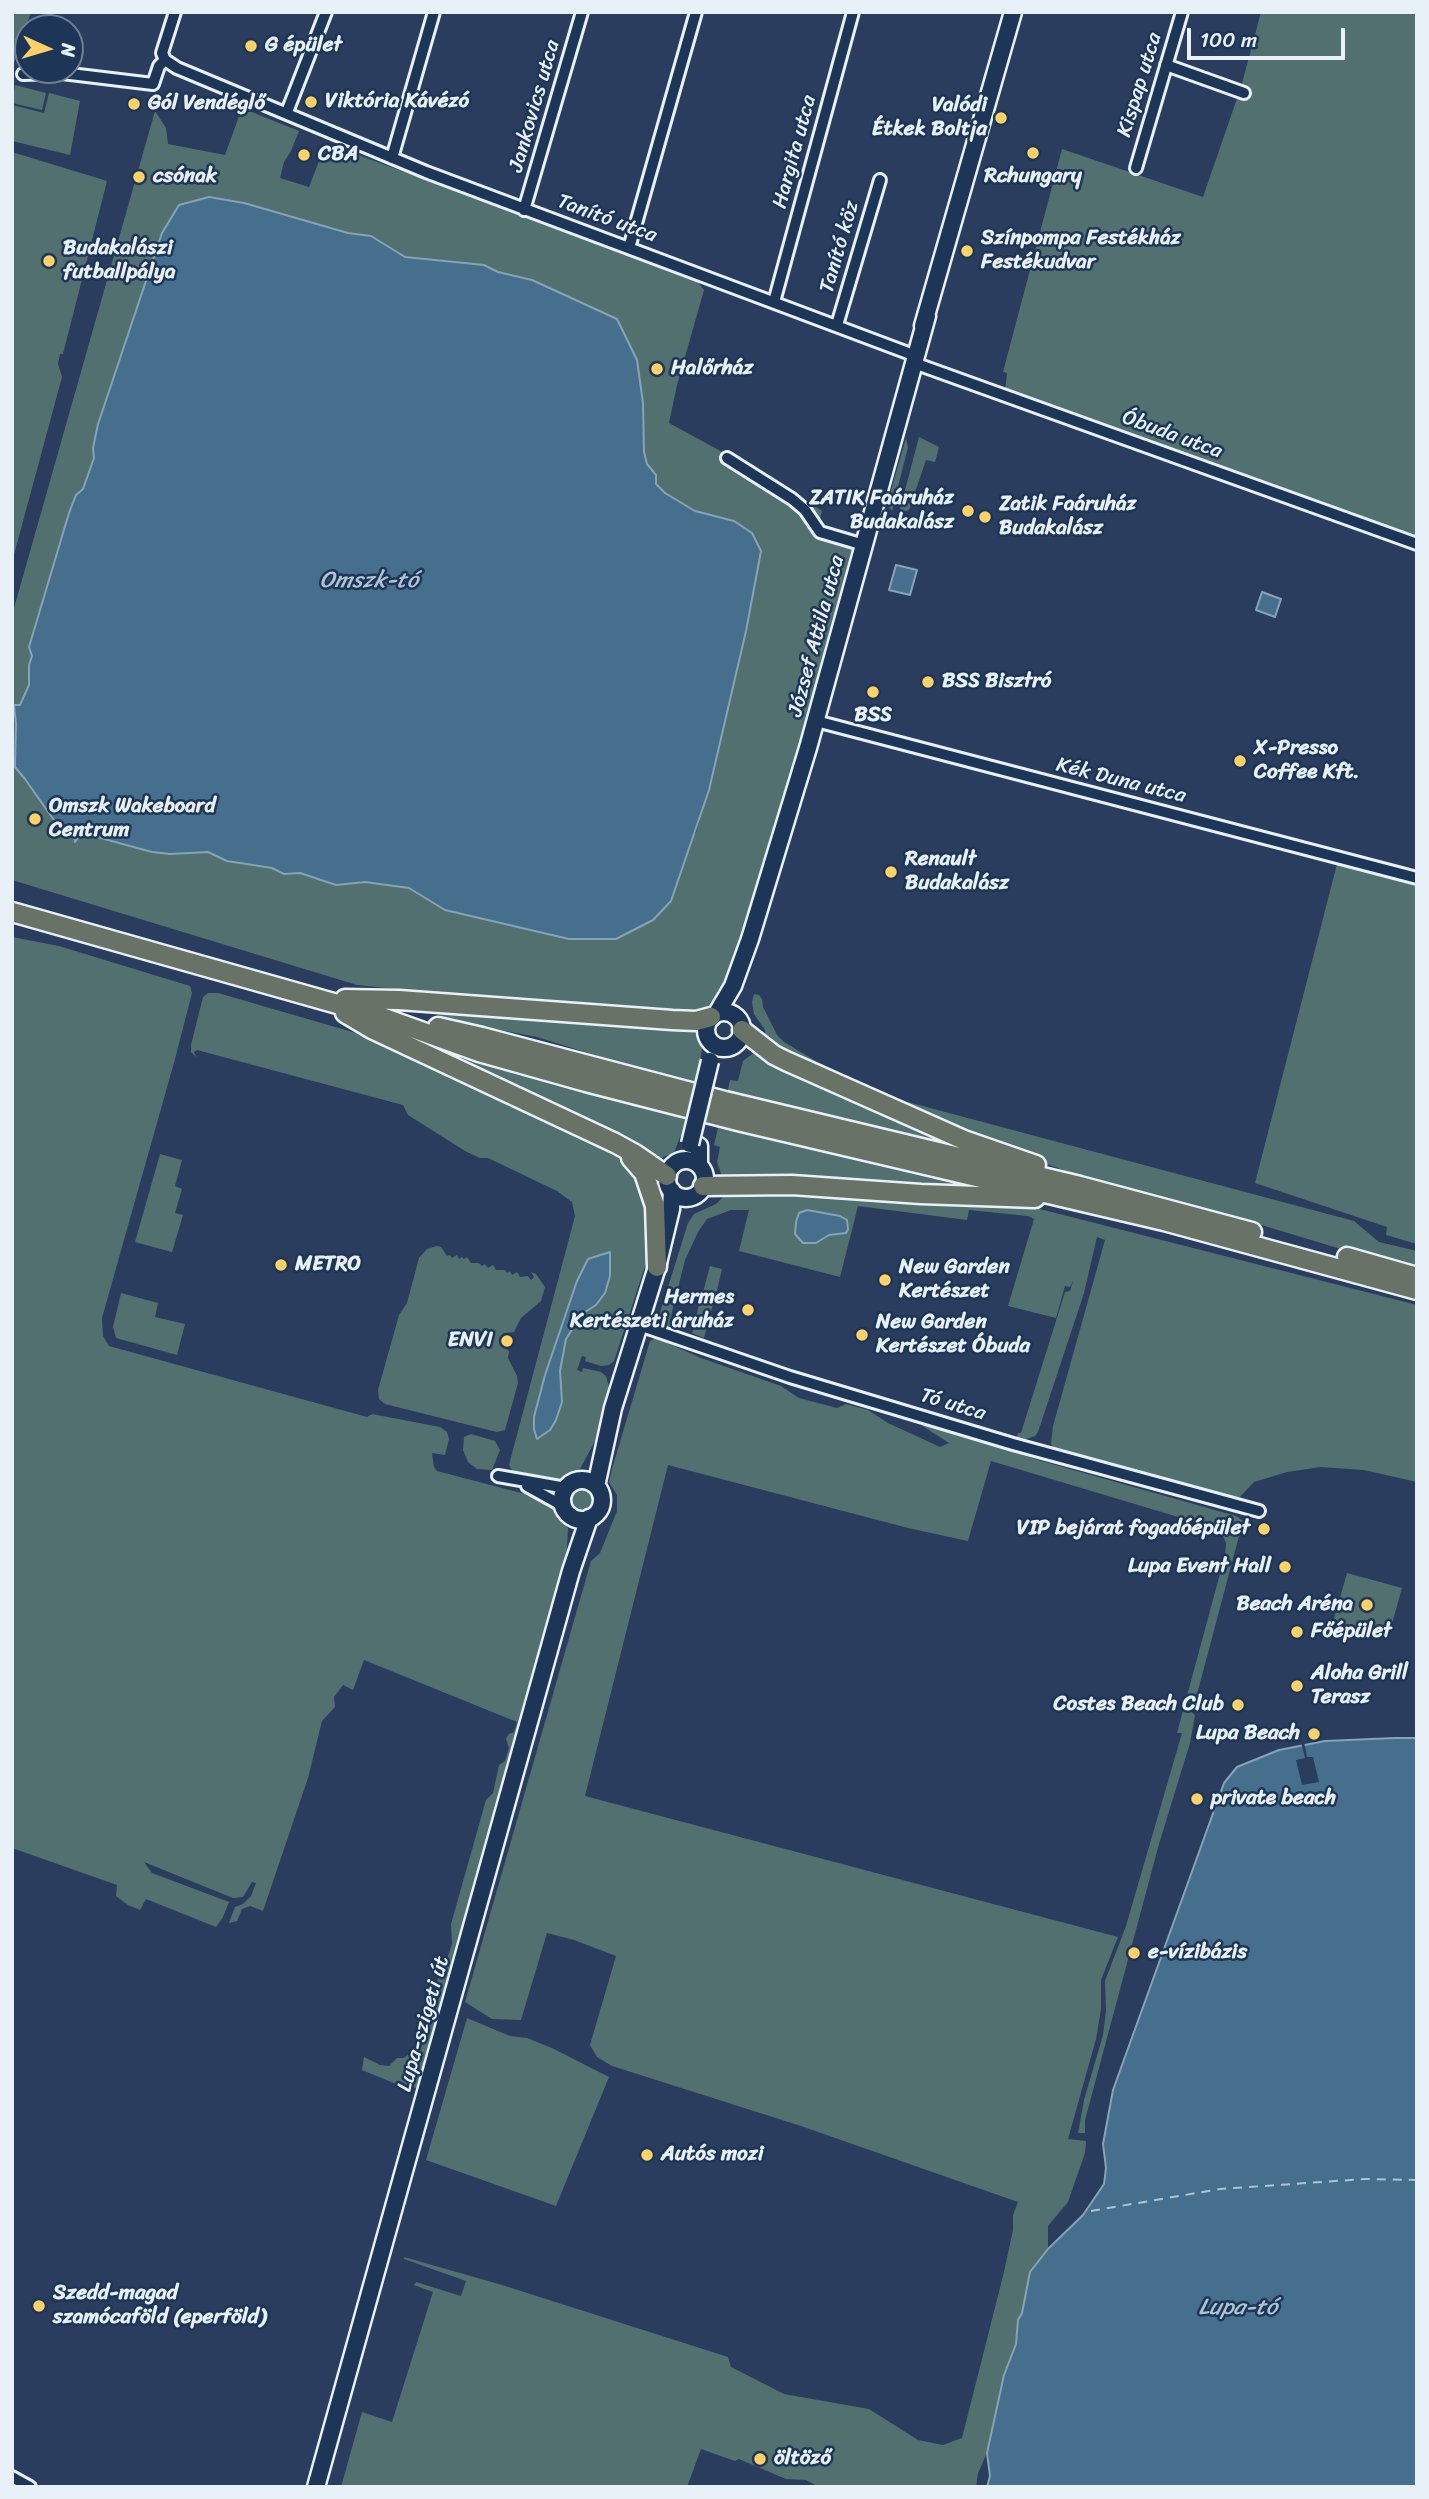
<!DOCTYPE html>
<meta charset="utf-8">
<style>
body{margin:0}
#map{position:relative;width:1429px;height:2499px;overflow:hidden;background:#2b3d5e;font-family:Sriracha,sans-serif}
canvas{display:block}
.frame{position:absolute;inset:0;border:14px solid #e8f1f8;pointer-events:none}
.north{position:absolute;left:14px;top:14px;width:70px;height:70px;box-sizing:border-box;background:#1d3557;border:2px solid #6e8097;border-radius:50%;rotate:94deg;font-size:19px;font-weight:700;line-height:28px;text-align:center;color:#e8f1f8}
.north::after{content:'';display:block;margin:auto;width:24px;height:32px;background:#ffd166;clip-path:polygon(50% 0,100% 100%,50% 72%,0 100%)}
.scale{position:absolute;left:1187px;top:28px;width:158px;height:32px;box-sizing:border-box;border:4px solid #e8f1f8;border-top:0;padding-left:9px;font-size:21px;line-height:24px;white-space:nowrap;color:#e8f1f8;-webkit-text-stroke:5px #1d3557;paint-order:stroke}
</style>
<div id="map">
<canvas width="1429" height="2499"></canvas>
<div class="frame"></div>
<div class="north">N</div>
<div class="scale">100 m</div>
</div>
<script>
const ctx = document.querySelector('canvas').getContext('2d');
ctx.lineJoin = 'round';
function fillPath(path, color) { ctx.fillStyle = color; ctx.fill(path, 'evenodd'); }
const toPath = rows => new Path2D(rows.map(r => 'M' + r).join(''));
function strokePath(path, color, width, dash) { ctx.strokeStyle = color; ctx.lineWidth = width; ctx.lineCap = dash ? 'butt' : 'round'; ctx.setLineDash(dash || []); ctx.stroke(path); }
function write(font, color, halo, rows, align = 'center') {
  ctx.font = font + ' Sriracha,sans-serif'; ctx.lineWidth = 5; ctx.setLineDash([]); ctx.textBaseline = 'middle'; ctx.strokeStyle = halo; ctx.fillStyle = color; for (const [text, x, y, turn = 0] of rows) {
    ctx.save(); ctx.translate(x, y); ctx.rotate((+turn || 0) * Math.PI / 180); ctx.textAlign = isNaN(turn) ? turn : align; if (halo) ctx.strokeText(text, 0, 0); ctx.fillText(text, 0, 0); ctx.restore();
  }
}
const green = toPath([
 [12,12,31,12,12,69],
 [1261,12,1417,12,1417,542,1157,448,1141,439,1005,391,1007,373,1003,372,1062,149,1203,197,1241,87],
 [182,84,299,131,291,151,284,162,280,178,309,187,326,143,696,280,704,290,677,385,669,423,783,485,822,511,818,526,859,539,734,971,722,997,705,1008,687,1015,637,1014,357,985,12,880,12,615,155,111,166,128,168,144,225,155,242,108],
 [244,203,348,233,371,236,405,257,484,265,498,272,532,280,643,403,644,452,647,464,656,475,656,484,665,493,695,511,734,521,715,766,696,833,445,910,409,888,365,882,336,885,300,873,285,874,272,868,227,861,208,852,170,854,108,841,86,834,80,835,76,841,74,835,56,823,26,779,15,767,16,723,14,705,20,705,29,685,29,665,32,656,29,647,69,513,76,495,83,489,94,458,93,448],
 [15,85,46,93,42,110,12,103],
 [49,93,80,101,70,155,12,141,12,105,44,113],
 [12,152,107,181,63,354,60,354,58,364,62,377,12,562],
 [919,437,939,447,935,462,926,460,909,510,899,513],
 [906,438,908,447,892,511,887,504],
 [1337,864,1417,883,1417,1244,1386,1235,1387,1227,1255,1183],
 [12,937,59,946,190,986,192,993,175,1059,102,1318,103,1336,109,1346,367,1417,372,1414,440,1427,447,1432,449,1439,445,1455,432,1453,434,1467,437,1471,525,1494,546,1503,556,1510,568,1528,566,1566,423,2084,417,2088,401,2086,362,2070,364,2057,380,2065,389,2066,397,2058,404,2058,417,2048,439,1999,436,1982,442,1974,452,1944,451,1924,486,1800,493,1793,499,1765,505,1761,509,1748,506,1739,509,1734,514,1732,517,1722,364,1660,353,1690,343,1685,334,1697,335,1707,322,1721,308,1778,263,1911,250,1906,242,1909,237,1921,229,1923,235,1907,243,1904,251,1896,256,1883,252,1882,243,1897,233,1898,144,1862,152,1873,229,1902,223,1917,216,1927,146,1899,140,1910,128,1905,116,1896,117,1885,12,1848],
 [208,993,218,993,380,1040,618,1151,633,1166,646,1191,650,1251,614,1361,609,1365,601,1366,585,1361,586,1357,582,1356,577,1370,582,1372,583,1368,601,1372,606,1376,609,1387,595,1441,579,1471,563,1481,550,1482,520,1475,513,1472,509,1465,575,1216,572,1202,557,1191,488,1158,480,1158,465,1151,408,1115,403,1105,197,1050,194,1052,196,1057,191,1052,191,1045,203,997],
 [754,994,759,995,762,999,763,1007,777,1035,784,1042,814,1060,889,1097,1354,1221,1379,1242,1417,1251,1417,1272,1258,1224,1087,1179,921,1117,766,1042,765,1030,754,1014,752,1002],
 [433,1012,693,1027,702,1048,699,1066,704,1068,699,1084,662,1076,537,1037,454,1021],
 [759,1049,959,1146,960,1149,726,1099,730,1080,738,1081,743,1061],
 [467,1058,513,1071,521,1076,527,1076,567,1086,691,1121,687,1138,680,1137,674,1153,663,1157,658,1163,632,1141,463,1065,463,1060],
 [718,1128,963,1186,966,1189,725,1185,717,1162,720,1147,714,1145],
 [160,1154,182,1160,175,1186,182,1189,175,1213,183,1215,172,1252,135,1242],
 [737,1191,954,1200,1036,1208,1417,1305,1417,1482,1364,1470,1321,1467,1287,1472,1254,1482,1237,1500,1056,1452,1051,1444,1053,1426,1105,1240,1097,1237,1084,1293,1038,1432,1035,1436,1026,1439,1016,1439,1018,1433,1021,1433,1065,1292,1070,1291,1073,1281,1070,1287,1065,1286,1056,1318,1008,1306,1034,1219,1028,1216,969,1210,967,1220,858,1206,840,1277,739,1251,749,1210,731,1210,707,1219,698,1232,685,1260,670,1320,676,1322,674,1327,668,1329,661,1325,658,1319,688,1223,694,1214,716,1204,726,1194],
 [437,1246,441,1247,447,1256,450,1255,452,1258,457,1255,459,1259,462,1257,464,1259,467,1257,471,1263,479,1263,482,1266,485,1264,488,1268,493,1265,496,1270,505,1270,507,1273,510,1271,512,1275,517,1272,520,1277,528,1276,531,1280,534,1277,531,1272,536,1274,545,1287,541,1301,521,1318,514,1332,507,1333,503,1345,509,1351,508,1358,517,1376,518,1383,505,1430,497,1432,385,1404,379,1399,378,1390,399,1315,407,1303,419,1258,427,1249],
 [710,1266,722,1269,716,1295,703,1292],
 [121,1293,158,1303,155,1317,185,1324,177,1355,116,1338,113,1327],
 [701,1297,714,1300,704,1338,692,1333],
 [656,1338,701,1358,781,1386,799,1398,837,1408,846,1404,868,1410,888,1423,940,1447,949,1443,921,1425,930,1423,1038,1460,1236,1516,1243,1521,1192,1713,1195,1715,1190,1743,1159,1844,1085,2120,1085,2133,1078,2133,1084,2100,1103,2035,1106,2011,1105,1981,1126,1926,1182,1733,1177,1733,1225,1555,1226,1543,1222,1534,1205,1525,991,1461,968,1541,908,1528,668,1465,585,1796,1118,1937,1101,1980,1101,2009,1096,2039,1068,2139,1086,2141,1085,2153,1068,2202,1048,2226,1048,2249,1030,2272,1022,2313,1018,2320,1016,2344,1004,2375,987,2453,978,2473,976,2487,819,2487,806,2480,786,2479,739,2459,735,2461,701,2449,687,2487,341,2487,362,2412,392,2422,433,2292,414,2285,416,2282,461,2296,466,2281,404,2259,404,2257,502,2285,728,2357,731,2367,784,2394,869,2409,918,2440,943,2445,962,2438,1004,2272,1013,2230,1013,2215,1018,2202,801,2126,612,2066,597,2057,590,2045,616,1956,574,1940,547,1933,521,2020,492,2019,465,2002,591,1561,600,1553,617,1511,617,1495,609,1482,612,1469,650,1341],
 [471,1434,495,1441,500,1450,492,1470,477,1469,468,1462,463,1450,464,1437],
 '570 1499a11 11 0 1 1 22 0a11 11 0 1 1-22 0Z',
 [1347,1573,1402,1588,1388,1638,1333,1622],
 [467,2018,510,2036,527,2038,552,2048,609,2077,556,2206,426,2160]
]);
const water = toPath([
 [209,197,244,203,348,233,371,236,405,257,484,265,498,272,532,280,617,319,637,360,643,403,644,452,647,464,656,475,656,484,665,493,695,511,734,521,752,533,761,551,746,631,709,790,671,901,653,920,616,939,569,939,445,910,409,888,365,882,336,885,300,873,284,874,272,868,227,861,208,852,170,854,152,852,86,834,80,835,75,842,74,835,56,823,25,779,15,767,16,723,14,705,20,705,29,685,29,665,32,656,29,647,69,513,76,495,83,489,94,458,93,448,98,424,162,233,179,205,209,197],
 [896,565,917,570,910,595,889,590,896,565],
 [1262,592,1281,599,1275,617,1256,610,1262,592],
 [807,1210,840,1216,847,1220,848,1229,846,1233,829,1235,816,1243,803,1243,795,1234,796,1222,799,1213,807,1210],
 [610,1252,610,1276,605,1293,596,1305,582,1314,566,1339,560,1371,562,1402,556,1420,550,1430,537,1439,534,1429,534,1417,545,1375,577,1281,588,1259,610,1252],
 [1395,1738,1417,1738,1417,2487,987,2487,990,2476,987,2453,1004,2375,1016,2344,1018,2320,1022,2313,1030,2272,1048,2249,1083,2215,1104,2184,1106,2168,1103,2144,1113,2090,1224,1783,1237,1767,1279,1750,1325,1741,1395,1738]
]);
const pier = toPath([
 [1301,1742,1304,1742,1307,1757,1313,1757,1319,1782,1302,1785,1296,1760,1305,1758]
]);
const ferry = toPath([
 [1091,2211,1220,2189,1365,2179,1417,2180]
]);
const street = toPath([
 [165,60,177,68,426,172,916,356],
 [1166,65,1244,93],
 [23,74,62,73,153,84,159,66,165,60,162,53,175,12],
 [287,112,326,12],
 [392,158,434,12],
 [1136,168,1182,12],
 [524,210,582,12],
 [629,248,696,12],
 [774,302,853,12],
 [837,325,880,180],
 [914,363,1417,544],
 [727,458,792,499,805,510,820,532,864,545],
 [816,721,1417,878],
 [639,1325,790,1377,1013,1444,1259,1511],
 [498,1476,566,1488],
 [527,1486,563,1506],
 [12,2477,30,2487]
]);
const secondary = toPath([
 [923,326,1013,12],
 '706 1030a18 18 0 1 1 36 0a18 18 0 1 1-36 0Z',
 [717,1013,733,986,750,939,808,748,927,316],
 '667 1179a19 19 0 1 1 38 0a19 19 0 1 1-38 0Z',
 [699,1165,699,1146],
 '562 1500a20 20 0 1 1 40 0a20 20 0 1 1-40 0Z',
 [596,1486,613,1408,657,1267,671,1209,672,1191],
 [316,2487,571,1571,589,1518]
]);
const primary = toPath([
 [12,912,376,1015,479,1052,586,1082,738,1121,1164,1221,1417,1290],
 [345,999,399,1000,672,1020,696,1021,711,1017],
 [345,1013,372,1029,615,1143,635,1154,667,1176],
 [438,1027,482,1037,725,1101,1080,1186,1252,1232],
 [742,1030,774,1055,786,1061,964,1140,1036,1165],
 [631,1158,644,1173,655,1206,657,1267],
 [703,1186,792,1185,921,1194,1035,1198],
 [1347,1257,1417,1277]
]);
const secondaryBridge = toPath([
 [690,1144,710,1061]
]);
const markers = [
 [251,46,7,"#ffd166"],
 [311,102,7,"#ffd166"],
 [134,104,7,"#ffd166"],
 [1001,118,7,"#ffd166"],
 [1033,153,7,"#ffd166"],
 [304,155,7,"#ffd166"],
 [139,177,7,"#ffd166"],
 [967,251,7,"#ffd166"],
 [49,261,7,"#ffd166"],
 [657,369,7,"#ffd166"],
 [968,511,7,"#ffd166"],
 [985,517,7,"#ffd166"],
 [928,682,7,"#ffd166"],
 [873,692,7,"#ffd166"],
 [1240,761,7,"#ffd166"],
 [35,819,7,"#ffd166"],
 [891,872,7,"#ffd166"],
 [281,1265,7,"#ffd166"],
 [885,1280,7,"#ffd166"],
 [748,1310,7,"#ffd166"],
 [862,1335,7,"#ffd166"],
 [507,1341,7,"#ffd166"],
 [1264,1529,7,"#ffd166"],
 [1285,1567,7,"#ffd166"],
 [1367,1605,7,"#ffd166"],
 [1297,1632,7,"#ffd166"],
 [1297,1686,7,"#ffd166"],
 [1238,1705,7,"#ffd166"],
 [1314,1734,7,"#ffd166"],
 [1197,1799,7,"#ffd166"],
 [1134,1953,7,"#ffd166"],
 [647,2155,7,"#ffd166"],
 [39,2306,7,"#ffd166"],
 [760,2459,7,"#ffd166"]
];
const poiNames = [
 ["G épület",265,46],
 ["Viktória Kávézó",325,102],
 ["Gól Vendéglő",148,104],
 ["Valódi",987,106,"right"],
 ["Étkek Boltja",987,130,"right"],
 ["CBA",318,155],
 ["csónak",153,177],
 ["Rchungary",1033,177,"center"],
 ["Színpompa Festékház",981,239],
 ["Festékudvar",981,263],
 ["Budakalászi",63,249],
 ["futballpálya",63,273],
 ["Halőrház",671,369],
 ["ZATIK Faáruház",954,499,"right"],
 ["Budakalász",954,523,"right"],
 ["Zatik Faáruház",999,505],
 ["Budakalász",999,529],
 ["BSS Bisztró",942,682],
 ["BSS",873,716,"center"],
 ["X-Presso",1254,749],
 ["Coffee Kft.",1254,773],
 ["Omszk Wakeboard",49,807],
 ["Centrum",49,831],
 ["Renault",905,860],
 ["Budakalász",905,884],
 ["METRO",295,1265],
 ["New Garden",899,1268],
 ["Kertészet",899,1292],
 ["Hermes",734,1298,"right"],
 ["Kertészeti áruház",734,1322,"right"],
 ["New Garden",876,1323],
 ["Kertészet Óbuda",876,1347],
 ["ENVI",493,1341,"right"],
 ["VIP bejárat fogadóépület",1250,1529,"right"],
 ["Lupa Event Hall",1271,1567,"right"],
 ["Beach Aréna",1353,1605,"right"],
 ["Főépület",1311,1632],
 ["Aloha Grill",1311,1674],
 ["Terasz",1311,1698],
 ["Costes Beach Club",1224,1705,"right"],
 ["Lupa Beach",1300,1734,"right"],
 ["private beach",1211,1799],
 ["e-vízibázis",1148,1953],
 ["Autós mozi",661,2155],
 ["Szedd-magad",53,2294],
 ["szamócaföld (eperföld)",53,2318],
 ["öltöző",774,2459]
];
const streetNames = [
 ["Kispap utca",1140,85,-73],
 ["Jankovics utca",535,106,-74],
 ["Hargita utca",795,152,-75],
 ["Tanító utca",607,219,20],
 ["Tanító köz",840,247,-74],
 ["Óbuda utca",1172,435,20],
 ["József Attila utca",817,636,-75],
 ["Kék Duna utca",1121,781,14],
 ["Tó utca",953,1405,17],
 ["Lupa-szigeti út",424,2024,-74]
];
const waterNames = [
 ["Omszk-tó",369,581],
 ["Lupa-tó",1238,2308]
];
fillPath(green, '#52706f');
fillPath(water, '#456f8c');
strokePath(water, '#86a3b7', 2);
fillPath(pier, '#2b3d5e');
strokePath(ferry, '#afc4d2', 2, [9, 7]);
strokePath(street, '#e8f1f8', 16);
strokePath(secondary, '#e8f1f8', 21);
strokePath(primary, '#e8f1f8', 23);
strokePath(street, '#1d3557', 10);
strokePath(secondary, '#1d3557', 16);
strokePath(primary, '#697266', 18);
strokePath(secondaryBridge, '#e8f1f8', 21, []);
strokePath(secondaryBridge, '#1d3557', 16);
for (const [x, y, r, color] of markers) { const dot = new Path2D(); dot.arc(x, y, r, 0, 2 * Math.PI); ctx.fillStyle = color; ctx.fill(dot); strokePath(dot, '#1d3557', 2.5); }
write('bold 21px', '#e8f1f8', '#1d3557', poiNames, 'left');
write('21px', '#e8f1f8', '#1d3557', streetNames);
write('italic 23px', '#afc4d2', '#1d3557', waterNames);
</script>
